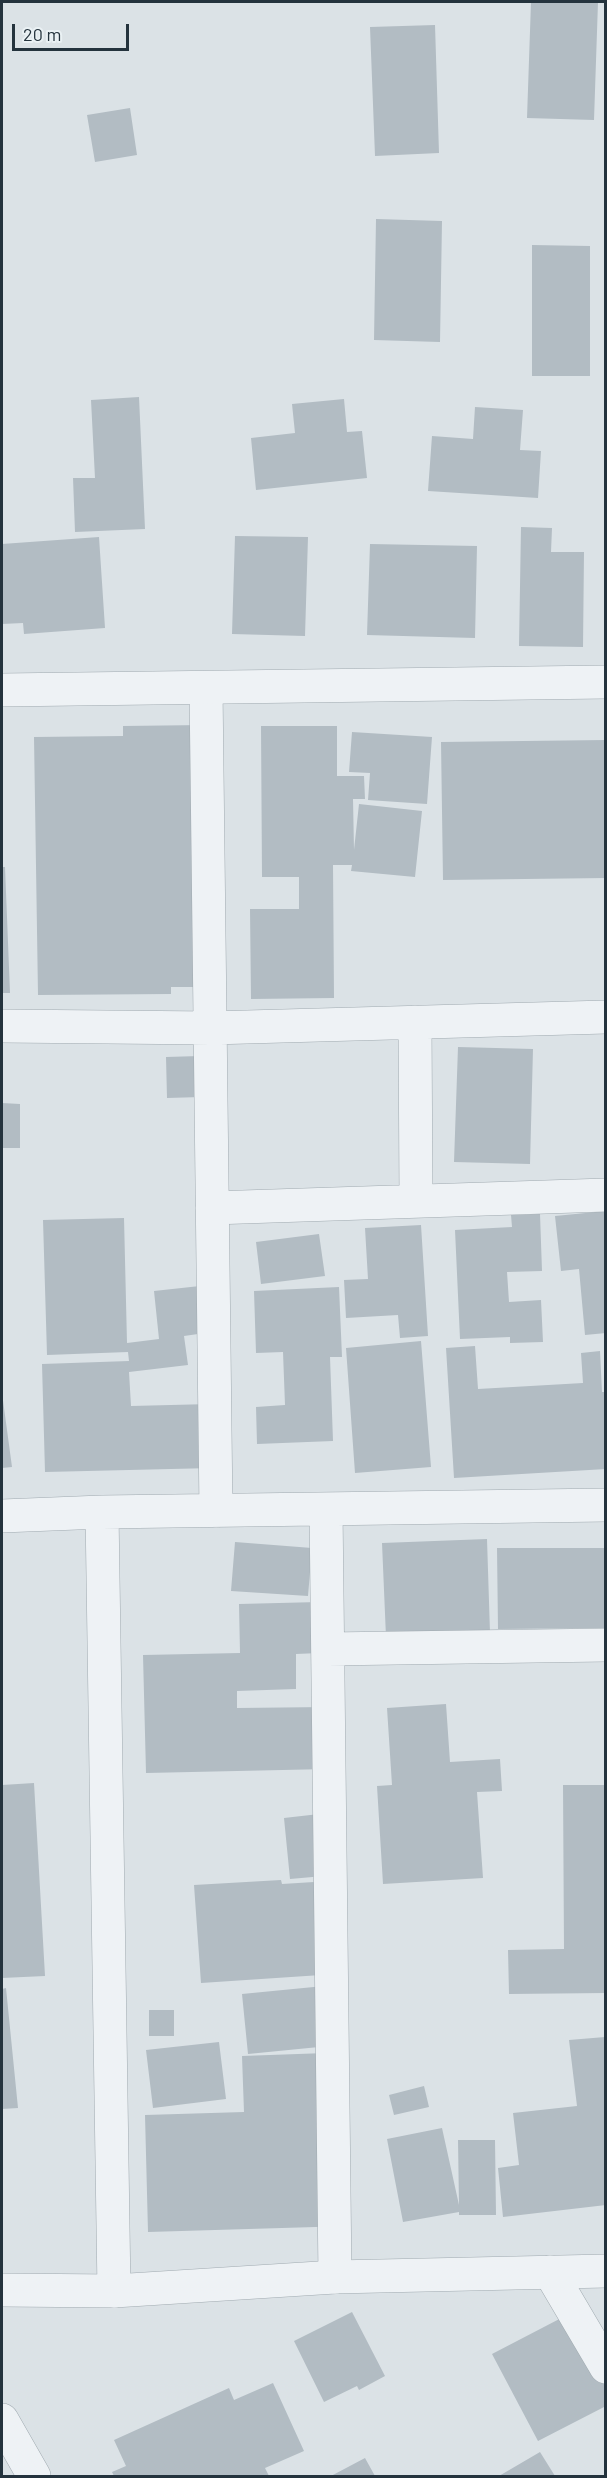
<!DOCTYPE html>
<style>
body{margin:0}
#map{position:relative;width:607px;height:2478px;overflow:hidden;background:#dbe2e6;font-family:Barlow,sans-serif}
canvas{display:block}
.frame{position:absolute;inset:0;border:3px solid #24333d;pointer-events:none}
.scale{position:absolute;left:12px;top:24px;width:117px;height:27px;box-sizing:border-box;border:3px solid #24333d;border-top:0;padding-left:8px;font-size:18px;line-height:21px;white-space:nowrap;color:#24333d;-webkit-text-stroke:4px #eaf1f4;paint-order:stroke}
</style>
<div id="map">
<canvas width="607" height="2478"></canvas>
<div class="frame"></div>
<div class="scale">20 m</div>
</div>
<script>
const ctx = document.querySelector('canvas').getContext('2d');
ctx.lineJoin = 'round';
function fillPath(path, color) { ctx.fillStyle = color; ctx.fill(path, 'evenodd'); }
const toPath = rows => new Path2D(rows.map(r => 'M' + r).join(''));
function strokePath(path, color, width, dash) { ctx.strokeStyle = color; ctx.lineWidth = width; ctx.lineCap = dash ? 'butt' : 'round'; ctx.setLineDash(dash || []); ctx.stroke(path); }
const building = toPath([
 [531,2,598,2,594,120,527,118],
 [435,25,439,153,375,156,370,27],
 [130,108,137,155,95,162,87,115],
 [376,219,442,221,440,342,374,340],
 [532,245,590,246,590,376,532,376],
 [139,397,145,529,75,532,73,478,95,478,91,400],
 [344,399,347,432,362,431,367,478,256,490,251,438,295,433,292,404],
 [475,407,523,410,520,450,541,451,538,498,428,491,432,436,473,439],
 [521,527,552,528,551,552,584,552,583,647,519,646],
 [235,536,308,537,305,636,232,634],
 [99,537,105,628,24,634,23,623,2,624,2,544],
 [370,544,477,546,475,638,367,635],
 [204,725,210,987,171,987,171,994,38,995,34,737,123,736,123,726],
 [261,726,337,726,337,776,364,776,365,799,353,799,354,850,359,804,422,811,415,877,351,871,352,865,333,865,334,998,251,999,250,909,299,909,299,877,262,877],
 [352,732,432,737,427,804,368,800,370,773,349,772],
 [606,740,606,878,443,880,441,742],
 [2,867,5,867,10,993,2,993],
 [458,1047,533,1049,530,1164,454,1162],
 [200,1056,201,1097,167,1098,166,1057],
 [2,1103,20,1104,20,1148,2,1148],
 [606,1211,606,1333,585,1335,579,1269,561,1271,555,1216],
 [540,1214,542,1271,507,1272,509,1302,541,1300,543,1342,510,1343,510,1337,460,1339,455,1230,512,1227,511,1215],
 [124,1218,127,1343,159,1339,154,1291,200,1286,205,1333,184,1336,188,1365,129,1372,131,1406,211,1404,213,1468,45,1472,42,1364,129,1361,128,1352,47,1355,43,1220],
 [421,1225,428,1336,400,1338,398,1315,346,1318,344,1280,368,1279,365,1228],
 [319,1234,325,1276,261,1284,256,1242],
 [339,1287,342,1357,330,1357,333,1441,257,1444,256,1407,285,1405,283,1352,256,1353,254,1291],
 [421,1341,431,1467,355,1473,346,1348],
 [475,1346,478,1389,583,1383,581,1353,600,1351,602,1392,606,1392,606,1469,454,1478,446,1348],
 [2,1393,12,1467,2,1468],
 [487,1539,490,1633,386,1637,382,1543],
 [235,1542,312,1548,308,1596,231,1591],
 [497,1548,606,1548,606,1628,498,1629],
 [319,1602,319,1653,296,1654,296,1689,237,1691,237,1708,327,1707,328,1769,146,1773,143,1655,240,1653,239,1604],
 [446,1704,450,1762,500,1759,502,1791,477,1792,483,1878,383,1884,377,1786,392,1785,387,1708],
 [34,1783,45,1976,2,1978,2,1785],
 [563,1785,606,1785,606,1993,509,1994,508,1950,564,1949],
 [328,1813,335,1875,290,1879,284,1818],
 [281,1880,282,1884,330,1881,336,1974,201,1983,194,1885],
 [324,1986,329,2046,248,2054,242,1994],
 [6,1988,18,2108,2,2109,2,1989],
 [149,2010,174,2010,174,2036,149,2036],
 [605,2037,606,2205,503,2217,498,2168,519,2165,513,2113,577,2106,569,2040],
 [219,2042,226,2099,153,2108,146,2050],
 [326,2053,349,2226,148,2232,145,2115,244,2112,242,2056],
 [424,2086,429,2107,394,2115,389,2095],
 [442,2128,459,2205,458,2140,495,2140,496,2215,459,2215,459,2212,403,2222,387,2139],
 [352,2312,385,2376,359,2390,357,2386,324,2402,294,2341],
 [567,2315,606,2388,606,2406,538,2441,492,2354],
 [273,2383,304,2451,265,2468,269,2476,114,2476,112,2472,126,2466,114,2440,229,2388,234,2400],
 [540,2452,555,2476,499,2476],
 [365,2458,375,2476,331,2476]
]);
const minor = toPath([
 [206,688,216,1511],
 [415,1022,416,1200],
 [2,1026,211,1028,606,1017],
 [212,1208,606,1195],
 [326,1509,335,2277],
 [102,1512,114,2291],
 [2,1516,102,1512,606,1505],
 [328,1649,606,1645],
 [550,2272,606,2367],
 [2,2420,34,2476]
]);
const tertiary = toPath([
 [2,690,606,682],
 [2,2290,114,2291,335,2277,606,2271]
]);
fillPath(building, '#b2bcc3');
strokePath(minor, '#a0aab0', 34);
strokePath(tertiary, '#a0aab0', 34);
strokePath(minor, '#eef2f5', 33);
strokePath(tertiary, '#eef2f5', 33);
</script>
